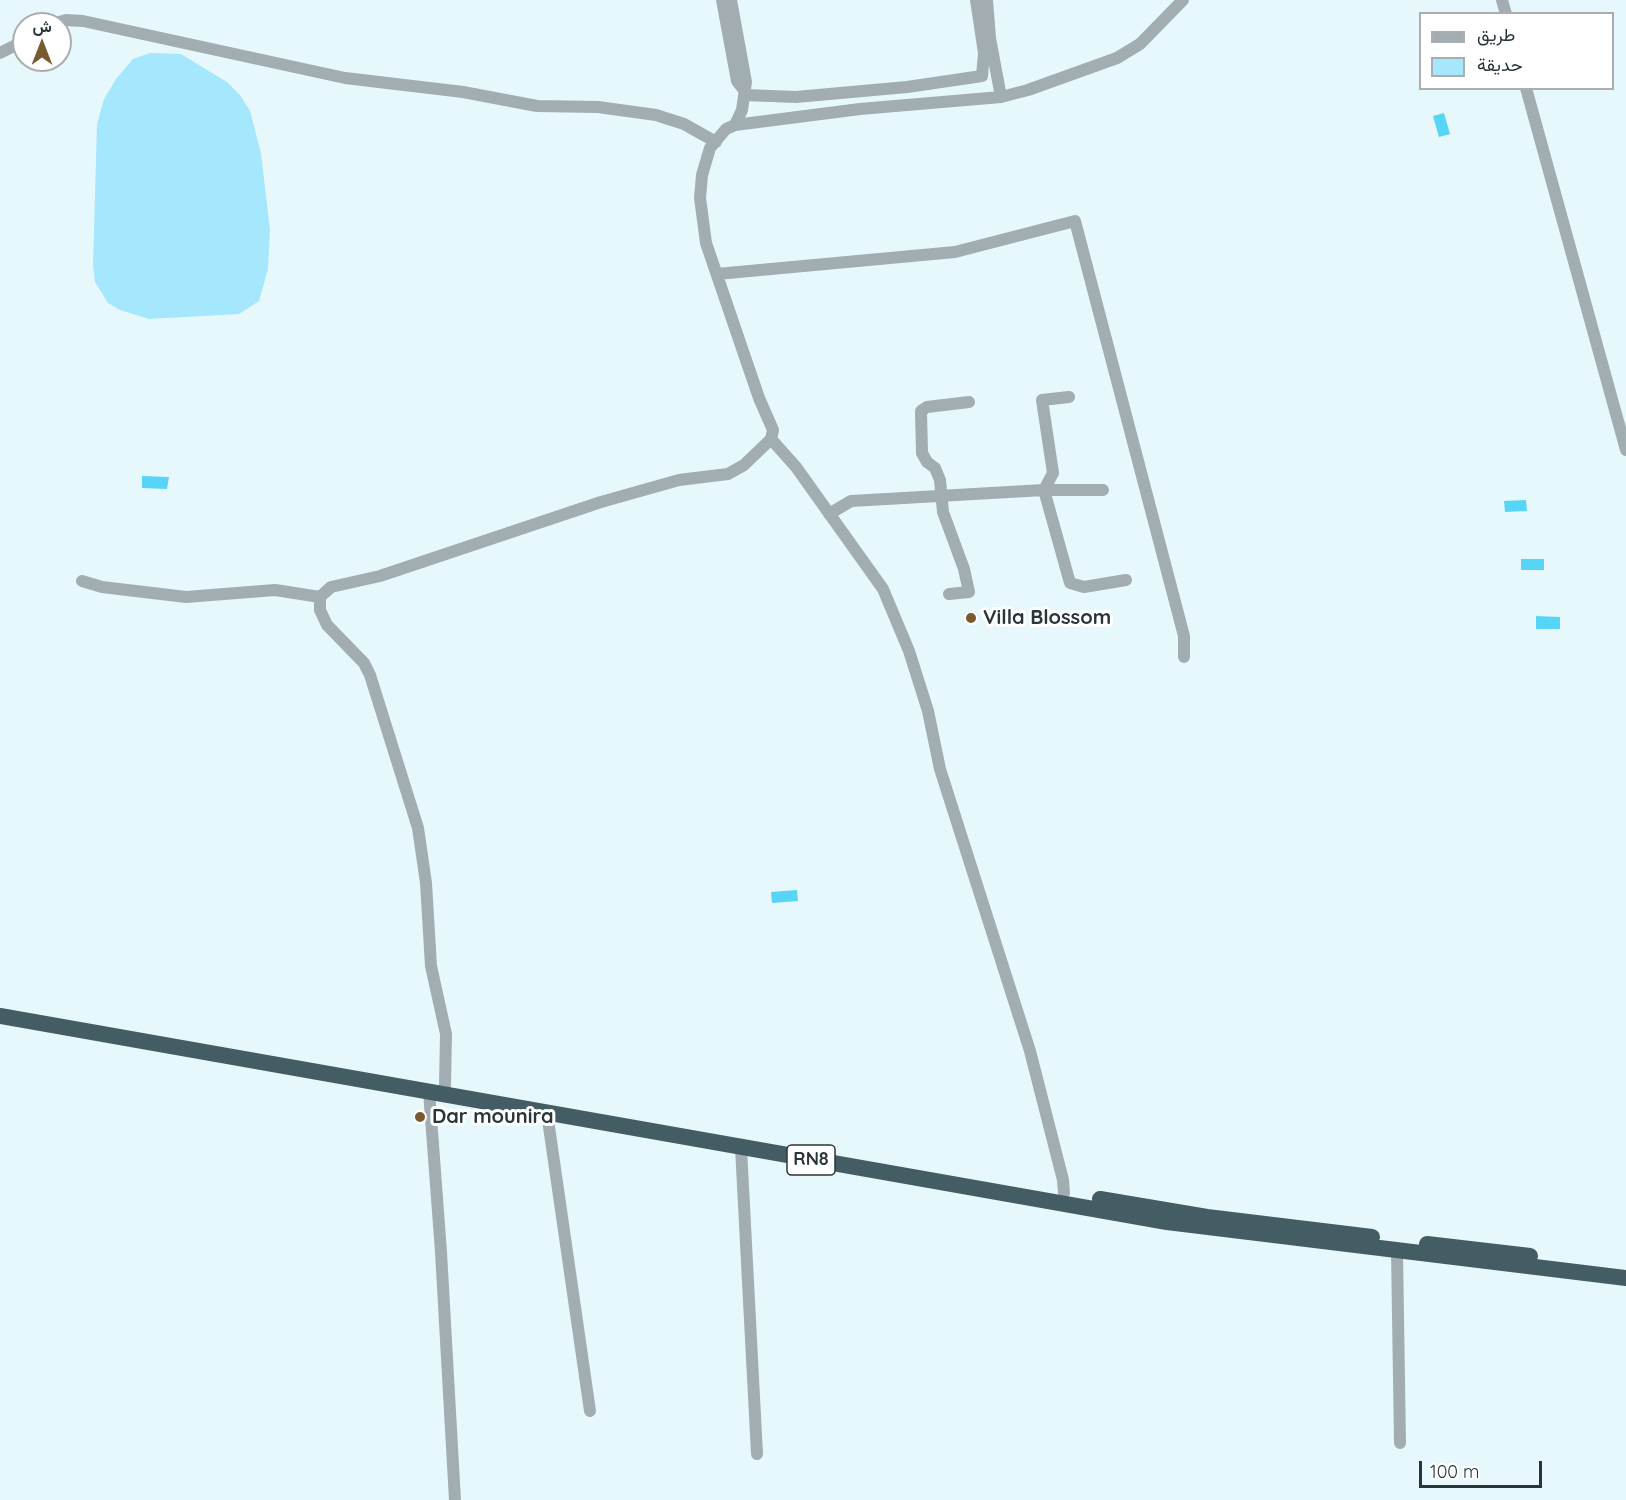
<!DOCTYPE html>
<meta charset="utf-8">
<style>
body{margin:0}
#map{position:relative;width:1626px;height:1500px;overflow:hidden;background:#e7f8fd;font-family:Quicksand,Vazirmatn,sans-serif}
canvas{display:block}
.legend{position:absolute;left:1419px;top:12px;width:195px;height:78px;box-sizing:border-box;background:#fff;border:2px solid #aaaeb0;margin:0;padding:8px 10px;list-style:none;font-size:18px;color:#2a3539}
.legend li{display:flex;align-items:center;gap:12px;height:30px}
.legend b{width:30px;border:2px solid #aaaeb0}
.north{position:absolute;left:12px;top:12px;width:60px;height:60px;box-sizing:border-box;background:#fff;border:2px solid #aaaeb0;border-radius:50%;rotate:0deg;font-size:16px;font-weight:700;line-height:24px;text-align:center;color:#2a3539}
.north::after{content:'';display:block;margin:auto;width:21px;height:27px;background:#7a5830;clip-path:polygon(50% 0,100% 100%,50% 72%,0 100%)}
.scale{position:absolute;left:1419px;top:1461px;width:123px;height:27px;box-sizing:border-box;border:3px solid #2a3539;border-top:0;padding-left:8px;font-size:18px;line-height:21px;white-space:nowrap;color:#2a3539;-webkit-text-stroke:4px #fff;paint-order:stroke}
</style>
<div id="map">
<canvas width="1626" height="1500"></canvas>
<ul class="legend">
<li><b style="height:8px;background:#a1adb1"></b>طريق</li>
<li><b style="height:16px;background:#a5e7fc"></b>حديقة</li>
</ul>
<div class="north">ش</div>
<div class="scale">100 m</div>
</div>
<script>
const ctx = document.querySelector('canvas').getContext('2d');
ctx.lineJoin = 'round';
function fillPath(path, color) { ctx.fillStyle = color; ctx.fill(path, 'evenodd'); }
const toPath = rows => new Path2D(rows.map(r => 'M' + r).join(''));
function strokePath(path, color, width, dash) { ctx.strokeStyle = color; ctx.lineWidth = width; ctx.lineCap = dash ? 'butt' : 'round'; ctx.setLineDash(dash || []); ctx.stroke(path); }
function write(font, color, halo, rows, align = 'center') {
  ctx.font = font + ' Quicksand,sans-serif'; ctx.lineWidth = 6; ctx.setLineDash([]); ctx.textBaseline = 'middle'; ctx.strokeStyle = halo; ctx.fillStyle = color; for (const [text, x, y, turn = 0] of rows) {
    ctx.save(); ctx.translate(x, y); ctx.rotate((+turn || 0) * Math.PI / 180); ctx.textAlign = isNaN(turn) ? turn : align; if (halo) ctx.strokeText(text, 0, 0); ctx.fillText(text, 0, 0); ctx.restore();
  }
}
const green = toPath([
 [150,53,181,54,227,82,240,95,250,111,261,153,270,230,268,269,259,301,239,314,149,319,120,310,108,303,95,282,93,265,97,124,104,99,116,79,133,59]
]);
const water = toPath([
 [1444,113,1450,134,1439,137,1433,116],
 [142,476,169,477,167,489,142,488],
 [1526,500,1527,511,1505,512,1504,501],
 [1521,559,1544,559,1544,570,1521,570],
 [1536,616,1560,617,1560,629,1536,629],
 [797,890,798,901,772,903,771,892]
]);
const minor = toPath([
 [722,0,737,81,744,90],
 [731,0,746,82,742,110,735,125],
 [987,0,990,38,1001,97,1028,90,1117,58,1140,44,1183,0],
 [1502,0,1506,14],
 [53,24,66,20,83,21,345,78,463,92,537,106,598,107,656,115,684,124,716,142],
 [0,53,24,41],
 [1526,88,1626,450],
 [745,95,796,97,907,87,982,76,984,53,976,0],
 [1001,97,860,109,735,125,726,129,710,148,702,175,700,198,706,243,759,398,773,430,771,439,796,467,883,589,909,651,928,711,940,769,1030,1051,1063,1180,1064,1193],
 [717,274,955,252,1075,221,1184,636,1184,657],
 [1069,397,1042,400,1053,473,1044,490,1070,583,1084,587,1126,580],
 [829,514,851,501,1044,490,1103,490],
 [82,581,102,587,186,597,275,590,320,597],
 [949,594,969,592,964,569,943,512,940,480,935,468,927,462,922,453,921,411,927,407,969,402],
 [445,1086,446,1034,431,966,426,883,418,828,370,675,364,663,327,625,320,610,320,597,331,587,380,576,601,502,679,480,728,474,744,465,771,439],
 [429,1091,441,1252,455,1500],
 [547,1113,590,1411],
 [741,1148,757,1454],
 [1397,1251,1400,1443]
]);
const highway = toPath([
 [0,1016,1167,1222,1626,1278],
 [1100,1199,1207,1217,1372,1237],
 [1427,1244,1530,1256]
]);
const markers = [
 [971,618,6,"#7a5830"],
 [420,1117,6,"#7a5830"]
];
const shields = [
 [811,1160,48]
];
const shieldNames = [
 ["RN8",811,1160]
];
const poiNames = [
 ["Villa Blossom",983,618],
 ["Dar mounira",432,1117]
];
fillPath(green, '#a5e7fc');
fillPath(water, '#57d5f6');
strokePath(minor, '#a1adb1', 12);
strokePath(highway, '#445d65', 16);
for (const [x, y, r, color] of markers) { const dot = new Path2D(); dot.arc(x, y, r, 0, 2 * Math.PI); ctx.fillStyle = color; ctx.fill(dot); strokePath(dot, '#fff', 2); }
for (const [x, y, w] of shields) { const box = new Path2D(); box.roundRect(x - w / 2, y - 15, w, 30, 4.5); ctx.fillStyle = '#fff'; ctx.fill(box); strokePath(box, '#2a3539', 1.5); }
write('bold 18px', '#2a3539', null, shieldNames);
write('bold 20px', '#2a3539', '#fff', poiNames, 'left');
</script>
